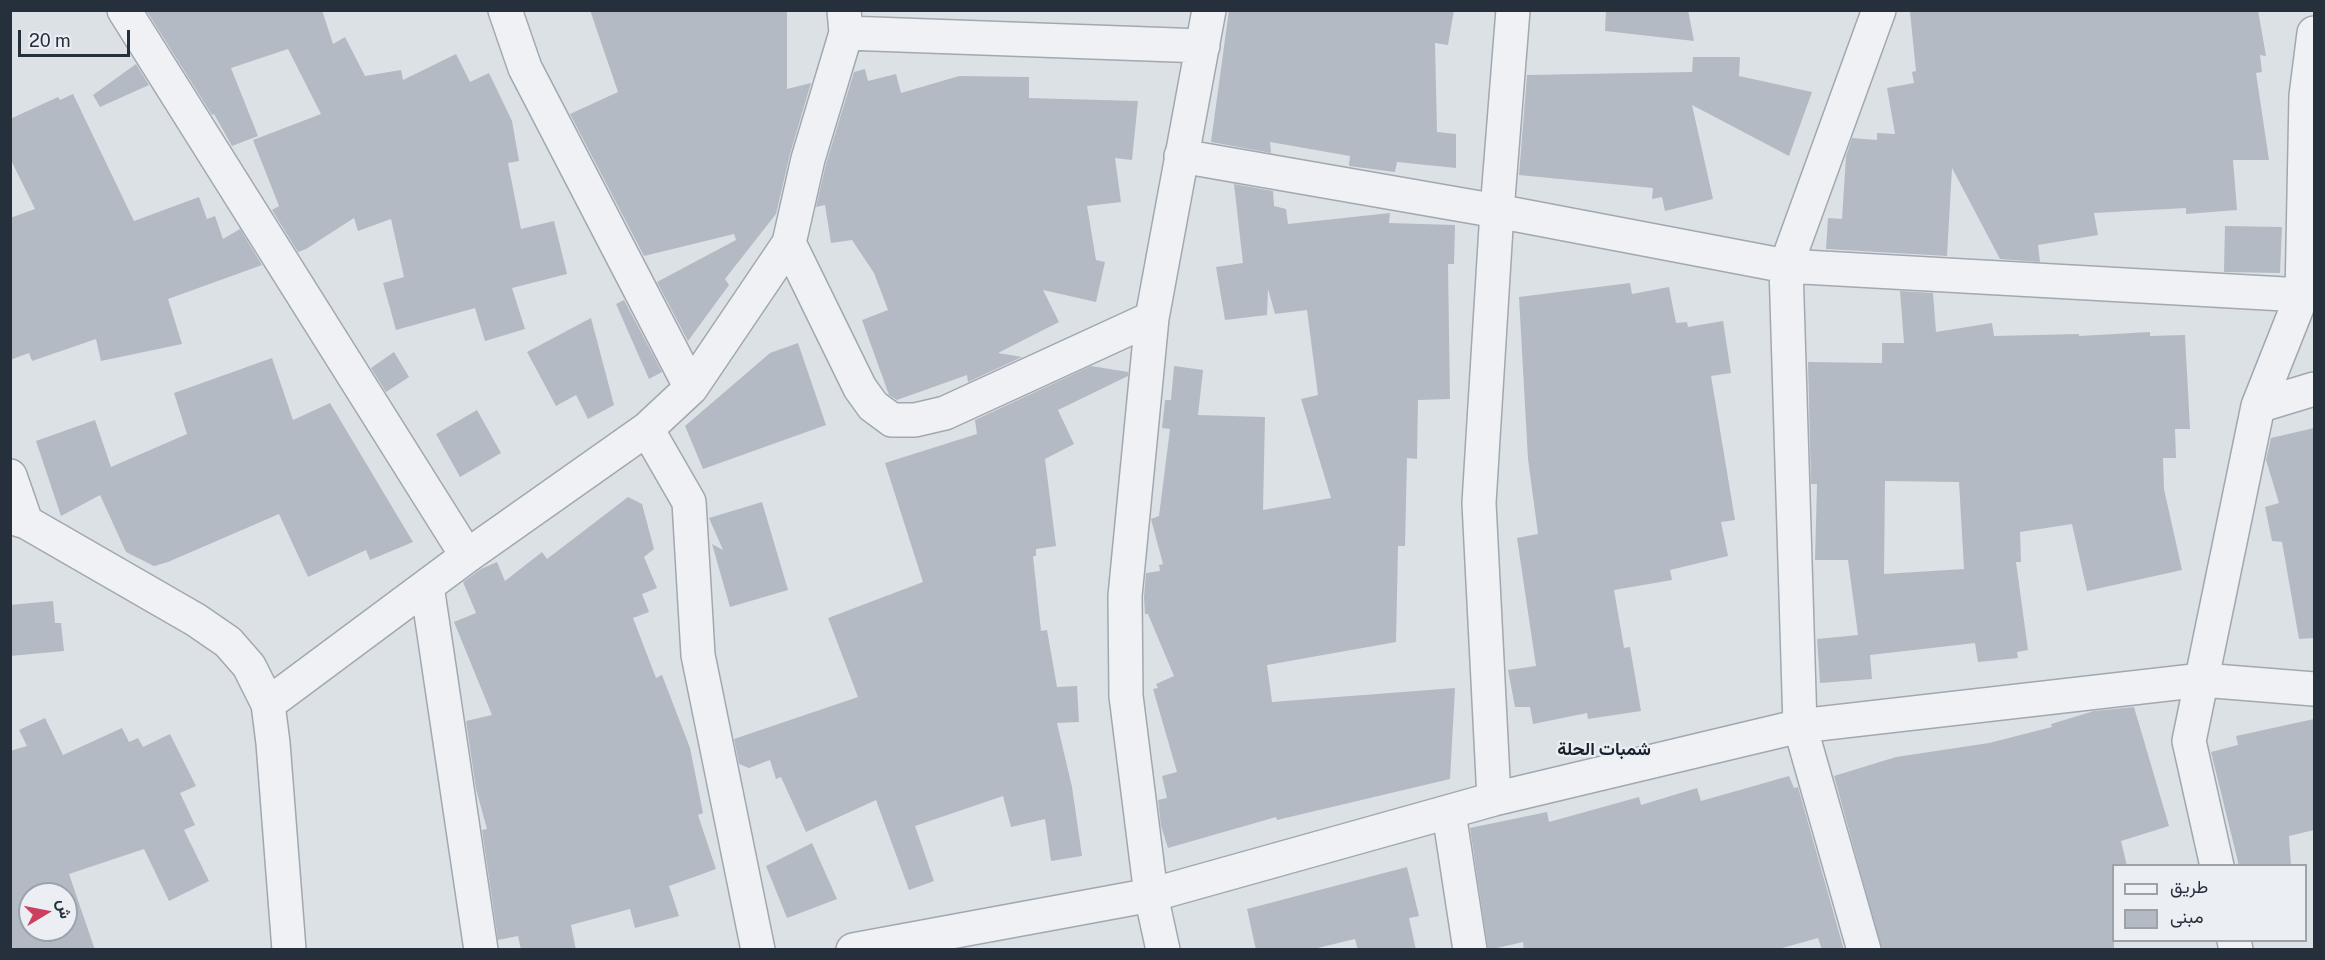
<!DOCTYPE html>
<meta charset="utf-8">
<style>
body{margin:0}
#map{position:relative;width:2325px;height:960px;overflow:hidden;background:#dce1e6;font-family:"Public Sans",Vazirmatn,sans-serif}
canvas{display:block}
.frame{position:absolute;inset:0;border:12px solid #262f3c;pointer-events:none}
.legend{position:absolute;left:2112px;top:864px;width:195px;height:78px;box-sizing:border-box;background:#ebeff4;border:2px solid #9ca2aa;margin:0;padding:8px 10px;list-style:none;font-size:18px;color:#262f3c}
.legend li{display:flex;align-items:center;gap:12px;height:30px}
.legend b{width:30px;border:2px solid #9ca2aa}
.north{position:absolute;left:18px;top:882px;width:60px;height:60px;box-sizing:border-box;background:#ebeff4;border:2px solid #9ca2aa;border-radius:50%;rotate:80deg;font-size:16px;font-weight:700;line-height:24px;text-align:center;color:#262f3c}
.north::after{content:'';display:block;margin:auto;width:21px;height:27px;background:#cd3f5d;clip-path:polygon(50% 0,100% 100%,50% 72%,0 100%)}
.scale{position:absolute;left:18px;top:30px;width:112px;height:27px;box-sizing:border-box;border:3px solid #262f3c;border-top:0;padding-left:8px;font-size:18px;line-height:21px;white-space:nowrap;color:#262f3c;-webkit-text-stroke:4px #ebeff4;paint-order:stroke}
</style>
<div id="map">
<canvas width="2325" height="960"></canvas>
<div class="frame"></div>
<ul class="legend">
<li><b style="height:8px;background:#eff1f5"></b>طريق</li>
<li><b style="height:16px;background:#b3bac3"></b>مبنى</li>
</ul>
<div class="north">ش</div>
<div class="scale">20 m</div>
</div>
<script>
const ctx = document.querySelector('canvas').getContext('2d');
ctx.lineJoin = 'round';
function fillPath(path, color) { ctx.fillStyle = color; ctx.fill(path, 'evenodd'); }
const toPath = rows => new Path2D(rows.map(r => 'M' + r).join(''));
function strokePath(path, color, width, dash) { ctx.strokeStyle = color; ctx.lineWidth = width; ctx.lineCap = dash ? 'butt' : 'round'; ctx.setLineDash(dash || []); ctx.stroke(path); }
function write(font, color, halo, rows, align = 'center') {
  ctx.font = font + ' "Public Sans",Vazirmatn,sans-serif'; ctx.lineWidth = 4.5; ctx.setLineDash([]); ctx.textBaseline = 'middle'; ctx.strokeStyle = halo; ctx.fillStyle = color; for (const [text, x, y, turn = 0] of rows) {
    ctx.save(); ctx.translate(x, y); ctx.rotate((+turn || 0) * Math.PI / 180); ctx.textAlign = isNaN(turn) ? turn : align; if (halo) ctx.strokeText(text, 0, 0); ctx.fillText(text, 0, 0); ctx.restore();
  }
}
const building = toPath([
 [146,10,322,10,333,44,345,37,365,76,401,70,403,80,456,54,470,82,489,73,512,121,519,161,508,163,521,229,554,221,567,274,512,288,525,329,485,341,475,308,396,330,383,283,404,277,391,219,358,231,354,218,306,249,298,252,272,210,279,206,253,140,321,114,288,49,231,68,258,136,232,146,214,114,212,115],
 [590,10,787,10,787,89,811,83,790,154,776,214,725,279,729,285,688,341,657,282,736,240,734,234,644,256,570,114,618,92],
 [1229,10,1454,10,1448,45,1435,43,1437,132,1456,134,1456,168,1397,162,1395,172,1349,166,1350,156,1270,142,1271,153,1211,142],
 [1606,10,1688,10,1694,41,1605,31],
 [1931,10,2258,10,2266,56,2260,55,2262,72,2256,73,2269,160,2233,160,2237,210,2186,214,2186,208,2094,213,2098,235,2038,245,2040,262,2000,259,1952,168,1947,256,1826,249,1828,218,1842,219,1846,156,1852,138,1877,140,1877,133,1895,134,1887,88,1914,83,1912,72,1916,71,1910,12],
 [1693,57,1740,57,1739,76,1812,92,1789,156,1692,105,1713,199,1665,211,1662,197,1652,199,1653,188,1519,175,1527,75,1692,72],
 [136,64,149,85,100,107,93,95],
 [865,69,868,81,896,74,901,93,959,76,1029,77,1029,98,1138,101,1132,160,1115,158,1121,202,1087,206,1096,260,1105,262,1096,302,1043,290,1059,322,998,353,1022,357,968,382,967,375,897,400,889,395,862,320,888,310,874,273,852,240,831,243,825,205,816,207,826,164,854,72],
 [73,94,134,221,199,197,207,219,215,216,223,239,240,229,262,265,168,299,182,344,101,361,96,339,32,361,29,353,10,360,10,218,35,209,10,158,10,119,58,97,60,100],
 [1234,184,1273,191,1274,206,1286,209,1288,224,1390,213,1389,223,1455,225,1454,264,1448,264,1450,399,1418,400,1417,459,1407,458,1405,546,1398,546,1396,642,1267,665,1272,702,1455,688,1450,779,1277,820,1276,817,1168,848,1161,826,1158,800,1167,798,1162,776,1177,772,1153,689,1158,688,1156,684,1174,676,1148,614,1145,614,1144,597,1146,573,1160,571,1159,565,1163,564,1151,519,1159,516,1170,429,1162,428,1165,400,1171,400,1174,366,1203,370,1198,415,1265,417,1263,510,1331,498,1301,399,1318,395,1307,310,1275,314,1268,289,1267,315,1225,320,1216,267,1243,263],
 [2225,226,2282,227,2280,273,2224,272],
 [1630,283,1632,294,1669,287,1676,323,1687,322,1688,327,1723,321,1731,373,1711,376,1735,520,1721,522,1728,556,1670,570,1672,580,1614,590,1624,648,1630,647,1641,711,1588,719,1587,713,1533,724,1530,707,1515,707,1508,670,1536,666,1517,538,1538,534,1528,459,1519,297],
 [1900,291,1933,293,1936,332,1992,323,1994,336,2079,334,2079,336,2150,332,2150,336,2185,335,2190,429,2175,429,2176,458,2163,458,2164,489,2182,570,2087,591,2072,524,2020,532,2021,562,2016,562,2028,650,2017,652,2018,658,1978,662,1975,643,1870,655,1872,679,1820,683,1817,639,1858,635,1848,560,1815,560,1817,484,1811,484,1808,362,1882,363,1882,343,1904,343],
 [1885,481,1959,482,1964,569,1884,574],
 [624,300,662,372,649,379,616,304],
 [591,318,614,405,588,419,576,395,556,406,527,352],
 [798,343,826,425,703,469,685,426,770,353],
 [394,352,409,377,386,392,371,368],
 [272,358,293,420,330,403,413,542,370,560,366,550,308,577,279,514,168,562,154,566,126,552,100,495,61,516,36,441,95,420,111,467,187,434,174,393],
 [1091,366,1128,372,1128,376,1058,410,1074,444,1045,459,1056,546,1036,549,1036,556,1033,556,1041,631,1047,630,1057,687,1077,686,1079,722,1057,723,1072,787,1082,856,1051,861,1045,819,1011,827,1003,796,915,826,934,881,909,890,876,800,806,832,781,777,776,779,770,760,749,768,739,764,734,739,858,697,828,618,923,582,885,463,977,434,975,420],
 [477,410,501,453,460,477,436,434],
 [2314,428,2314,638,2299,639,2282,542,2272,541,2265,507,2279,503,2266,460,2271,438],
 [628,497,642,504,654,549,644,557,657,588,642,594,649,612,633,618,656,678,662,675,690,748,703,813,698,815,716,869,669,886,679,916,635,928,630,909,571,925,576,950,521,950,518,936,498,940,482,830,487,829,476,789,466,721,492,715,454,622,476,613,463,582,481,569,497,562,505,581,542,552,547,559],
 [762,502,788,590,730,607,712,544,723,550,709,518],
 [53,601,55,623,61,623,64,651,10,656,10,605],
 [2134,707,2169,826,2121,841,2127,866,2114,866,2114,950,1882,950,1834,776,1896,757,1989,743,2052,727,2051,724,2094,711],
 [45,718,63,755,122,728,129,742,138,738,143,747,170,734,196,786,180,793,195,825,184,830,209,881,169,901,144,849,69,874,95,950,10,950,10,751,27,746,19,730],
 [30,894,66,894,66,930,30,930],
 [2314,719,2314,830,2289,836,2291,866,2239,866,2211,752,2238,745,2236,736],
 [1789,776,1794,788,1798,787,1844,950,1822,950,1818,938,1775,950,1524,950,1523,942,1488,950,1470,828,1547,812,1549,822,1639,797,1641,805,1697,788,1701,801],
 [812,843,837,899,787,918,766,866],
 [1407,867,1419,916,1409,918,1416,950,1358,950,1355,939,1309,950,1256,950,1247,909]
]);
const minor = toPath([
 [124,10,467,556],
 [505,10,525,68,691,388],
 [846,33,1203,46],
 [1181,156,1497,211,1786,266,2302,295],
 [789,243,860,388,873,406,892,420,915,420,945,413,1152,318],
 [2258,406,2314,389],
 [647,429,689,502,698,655,758,950],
 [10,476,26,522],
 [10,517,26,522,196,620,228,642,249,666,268,704,273,743,289,950],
 [427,586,481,950],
 [268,704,467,556,647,429,691,388,789,243,808,159,846,33,844,10],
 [1494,799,1479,503,1497,211,1513,10],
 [1449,813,1470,950],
 [2217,866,2189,741,2258,406,2302,295,2306,96,2314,33],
 [2234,940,2236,950],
 [853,950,1151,895,1494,799,1800,726,2202,680,2314,689],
 [1163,950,1151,895,1126,696,1125,596,1152,318,1209,10],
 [1864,950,1800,726,1786,266,1879,10]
]);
const neighbourhoodNames = [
 ["شمبات الحلة",1604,749]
];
fillPath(building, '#b3bac3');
strokePath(minor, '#a2a8b0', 36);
strokePath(minor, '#eff1f5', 33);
write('bold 18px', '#18212d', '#ebeff4', neighbourhoodNames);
</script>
